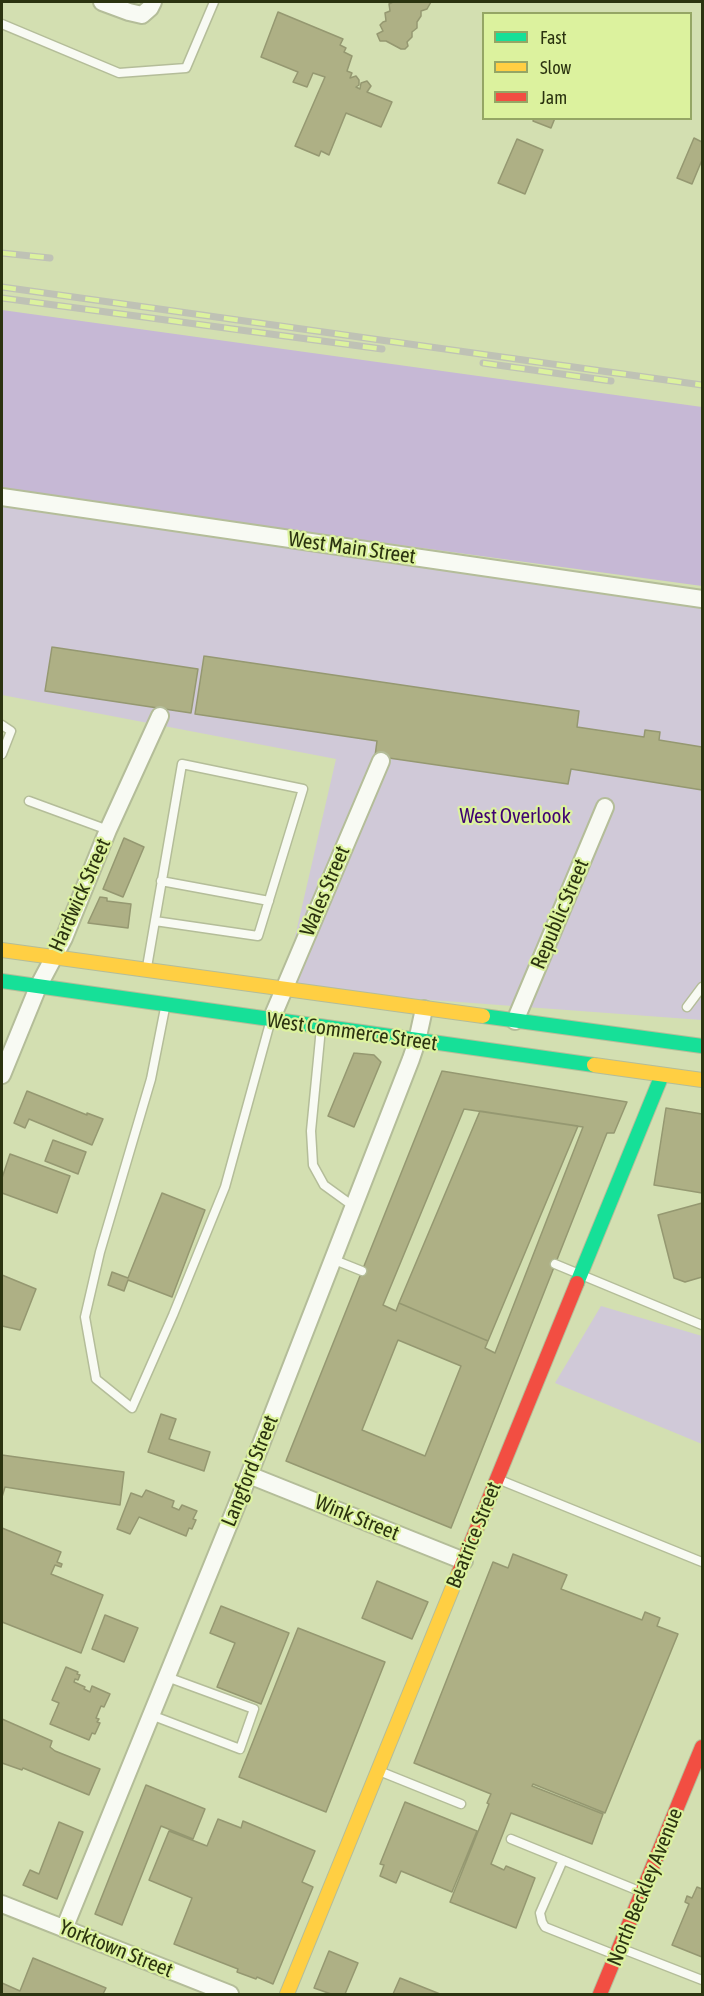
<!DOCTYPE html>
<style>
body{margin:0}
#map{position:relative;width:704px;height:1996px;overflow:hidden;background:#d3dfb1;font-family:"Asap Condensed",sans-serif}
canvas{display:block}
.frame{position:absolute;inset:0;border:3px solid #2b3310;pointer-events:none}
.legend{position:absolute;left:482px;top:12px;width:210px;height:108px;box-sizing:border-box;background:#dcf29e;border:2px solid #95a665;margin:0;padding:8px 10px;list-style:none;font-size:18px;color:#2b3310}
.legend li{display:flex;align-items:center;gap:12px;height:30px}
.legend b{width:30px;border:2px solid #95a665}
</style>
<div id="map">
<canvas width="704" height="1996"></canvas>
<div class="frame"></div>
<ul class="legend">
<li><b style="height:8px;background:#16e098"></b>Fast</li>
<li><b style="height:8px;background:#ffcf43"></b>Slow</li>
<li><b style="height:8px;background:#f24e42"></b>Jam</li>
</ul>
</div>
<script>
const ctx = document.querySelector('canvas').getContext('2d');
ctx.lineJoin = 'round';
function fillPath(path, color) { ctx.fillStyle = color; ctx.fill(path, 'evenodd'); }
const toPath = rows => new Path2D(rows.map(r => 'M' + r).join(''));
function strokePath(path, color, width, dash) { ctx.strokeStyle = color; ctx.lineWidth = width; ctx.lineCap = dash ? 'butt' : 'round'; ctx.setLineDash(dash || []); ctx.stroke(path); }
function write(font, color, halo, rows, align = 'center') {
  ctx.font = font + ' "Asap Condensed",sans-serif'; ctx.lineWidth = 4.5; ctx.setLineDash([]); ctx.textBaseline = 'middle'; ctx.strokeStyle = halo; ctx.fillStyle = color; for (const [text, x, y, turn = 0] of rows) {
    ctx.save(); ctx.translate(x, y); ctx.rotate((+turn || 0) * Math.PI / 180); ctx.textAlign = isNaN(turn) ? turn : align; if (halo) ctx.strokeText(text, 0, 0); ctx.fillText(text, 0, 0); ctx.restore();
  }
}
const green = toPath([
 [2,505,702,604,702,1020,283,989,336,759,2,695],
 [601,1306,702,1336,702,1444,555,1383]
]);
const forest = toPath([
 [2,310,702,407,702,586,2,491]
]);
const building = toPath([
 [393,2,431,2,427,9,421,11,421,16,417,22,417,28,412,32,412,37,407,42,408,46,405,49,401,49,386,41,380,41,377,34,383,31,380,25,383,22,386,21,385,13,390,11,389,4,393,2],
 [278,12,343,39,340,45,346,48,344,52,352,56,347,71,352,73,350,78,356,76,359,80,359,85,356,87,360,89,361,83,367,81,371,86,367,92,392,102,381,127,346,113,329,155,321,151,319,156,295,146,325,77,313,73,307,87,293,82,298,72,261,57,278,12],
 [534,118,555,118,551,128,533,121,534,118],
 [694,138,702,142,702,160,692,184,677,178,694,138],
 [517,139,543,150,525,194,498,183,517,139],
 [52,647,198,669,191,713,45,691,52,647],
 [204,656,579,711,577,727,644,737,645,730,660,732,659,740,702,747,702,790,571,769,568,784,375,756,377,741,195,714,204,656],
 [124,838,144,847,123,897,103,889,124,838],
 [100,897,107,898,107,901,131,904,128,928,88,923,100,897],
 [354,1053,374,1055,381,1062,354,1127,328,1116,354,1053],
 [442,1071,627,1102,614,1133,607,1133,451,1528,286,1461,442,1071],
 [464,1109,583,1127,495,1353,485,1348,488,1341,399,1303,396,1311,383,1305,464,1109],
 [398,1340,461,1366,425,1456,362,1430,398,1340],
 [27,1091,87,1115,87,1113,103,1119,92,1145,29,1119,25,1128,14,1123,27,1091],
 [666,1108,702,1114,702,1193,654,1185,666,1108],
 [480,1111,578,1126,488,1341,399,1303,480,1111],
 [53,1140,86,1152,78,1174,45,1161,53,1140],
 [10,1154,70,1176,57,1213,2,1193,2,1178,10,1154],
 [162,1193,205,1210,172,1297,128,1280,124,1291,108,1285,112,1272,128,1278,162,1193],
 [702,1203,702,1277,685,1282,674,1278,658,1215,702,1203],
 [2,1275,36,1289,20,1330,2,1326,2,1275],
 [161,1414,176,1419,169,1439,210,1452,204,1471,148,1452,161,1414],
 [2,1455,124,1472,120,1505,5,1487,2,1497,2,1455],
 [146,1490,174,1501,172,1507,179,1510,182,1505,197,1511,193,1519,196,1520,192,1529,189,1528,186,1536,139,1517,130,1534,117,1529,131,1493,142,1497,146,1490],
 [2,1528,61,1552,57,1562,62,1564,61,1567,55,1565,51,1574,103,1595,81,1653,2,1622,2,1528],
 [513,1554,567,1575,561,1589,642,1620,645,1612,660,1618,657,1626,678,1634,605,1813,533,1784,532,1786,603,1814,592,1844,511,1813,491,1864,504,1870,506,1866,535,1878,516,1928,450,1902,489,1804,487,1803,491,1794,414,1763,493,1562,508,1568,513,1554],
 [377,1581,428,1602,412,1639,362,1618,377,1581],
 [221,1606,289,1633,261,1704,217,1687,235,1643,210,1633,221,1606],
 [105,1615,138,1628,124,1662,92,1649,105,1615],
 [298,1628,385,1662,326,1812,239,1777,298,1628],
 [66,1667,78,1672,77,1674,80,1675,78,1680,75,1679,74,1682,85,1687,84,1689,90,1692,92,1686,110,1694,104,1707,101,1706,96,1718,99,1719,97,1722,100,1723,95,1734,92,1733,89,1740,50,1724,59,1703,52,1700,66,1667],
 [2,1719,52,1741,50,1747,55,1751,100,1769,89,1795,23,1768,22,1770,2,1763,2,1719],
 [146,1785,205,1809,193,1839,161,1826,122,1925,95,1914,146,1785],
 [405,1802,477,1831,452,1892,401,1871,396,1883,380,1876,384,1865,380,1864,405,1802],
 [218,1819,241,1828,243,1821,315,1851,302,1882,313,1887,273,1984,257,1977,256,1979,237,1972,238,1969,174,1944,192,1898,149,1880,169,1831,207,1846,218,1819],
 [59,1822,83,1832,57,1899,23,1885,30,1870,39,1874,59,1822],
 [697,1887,702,1889,702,1957,672,1945,689,1904,685,1902,687,1896,692,1898,697,1887],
 [329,1951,358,1963,345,1994,331,1994,314,1988,329,1951],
 [33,1958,106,1988,103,1994,2,1994,2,1983,20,1991,33,1958],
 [400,1978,440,1994,393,1994,400,1978]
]);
const lane = toPath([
 [2,24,119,73,186,68,214,2],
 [2,725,11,731,2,754],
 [29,801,108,830],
 [161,881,269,901],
 [147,967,182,764,303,789,258,936,155,921],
 [687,1007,702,987],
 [165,1008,151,1079,100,1252,85,1317,96,1379,132,1408,173,1315,225,1187,270,1023],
 [321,1028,311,1131,313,1165,324,1185,353,1206],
 [332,1259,362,1271],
 [555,1264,702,1325],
 [500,1480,702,1562],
 [151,1715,240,1749,254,1709,167,1677],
 [379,1771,461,1804],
 [511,1839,639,1891],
 [563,1860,540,1913,542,1922,545,1927,613,1954],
 [620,1948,702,1980]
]);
const street = toPath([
 [102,2,129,12,142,15,150,8,153,2],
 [2,497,702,599],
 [271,1020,381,761],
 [515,1021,605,807],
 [2,1075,38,987,64,938,108,830,160,716],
 [249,1475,464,1561],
 [2,1904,230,1994],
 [64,1929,249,1475,411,1059,417,1041,424,1009]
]);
const fast = toPath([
 [2,981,594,1065],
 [483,1016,702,1046],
 [577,1283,662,1075]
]);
const slow = toPath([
 [2,950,483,1016],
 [594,1065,702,1080],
 [287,1994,459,1572]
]);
const jam = toPath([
 [459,1572,577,1283],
 [600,1994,702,1747]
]);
const rail = toPath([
 [2,253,50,258],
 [2,287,702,385],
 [2,298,382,349],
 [483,363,611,381]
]);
const streetNames = [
 ["West Main Street",352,548,8],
 ["Wales Street",325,891,-67],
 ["Hardwick Street",80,895,-66],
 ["Republic Street",560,914,-67],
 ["West Commerce Street",352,1032,8],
 ["Langford Street",250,1471,-68],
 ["Wink Street",357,1518,22],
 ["Beatrice Street",474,1535,-68],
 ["North Beckley Avenue",645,1887,-68],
 ["Yorktown Street",116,1949,22]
];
const parkNames = [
 ["West Overlook",515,816]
];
fillPath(green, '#d0c9d8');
fillPath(forest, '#c6b8d5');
fillPath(building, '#aeb085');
strokePath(building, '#959871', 1.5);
strokePath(lane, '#b4bd99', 11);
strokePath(street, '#b4bd99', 20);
strokePath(fast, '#b4bd99', 16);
strokePath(slow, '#b4bd99', 16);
strokePath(jam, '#b4bd99', 16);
strokePath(lane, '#f8faf3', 8);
strokePath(street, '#f8faf3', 16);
strokePath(fast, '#16e098', 14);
strokePath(slow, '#ffcf43', 14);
strokePath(jam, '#f24e42', 14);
strokePath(rail, '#bfc2b5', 7);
strokePath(rail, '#dcf29e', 4.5, [14]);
write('21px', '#2b3310', '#dcf29e', streetNames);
write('21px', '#3f0272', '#dcf29e', parkNames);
</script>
